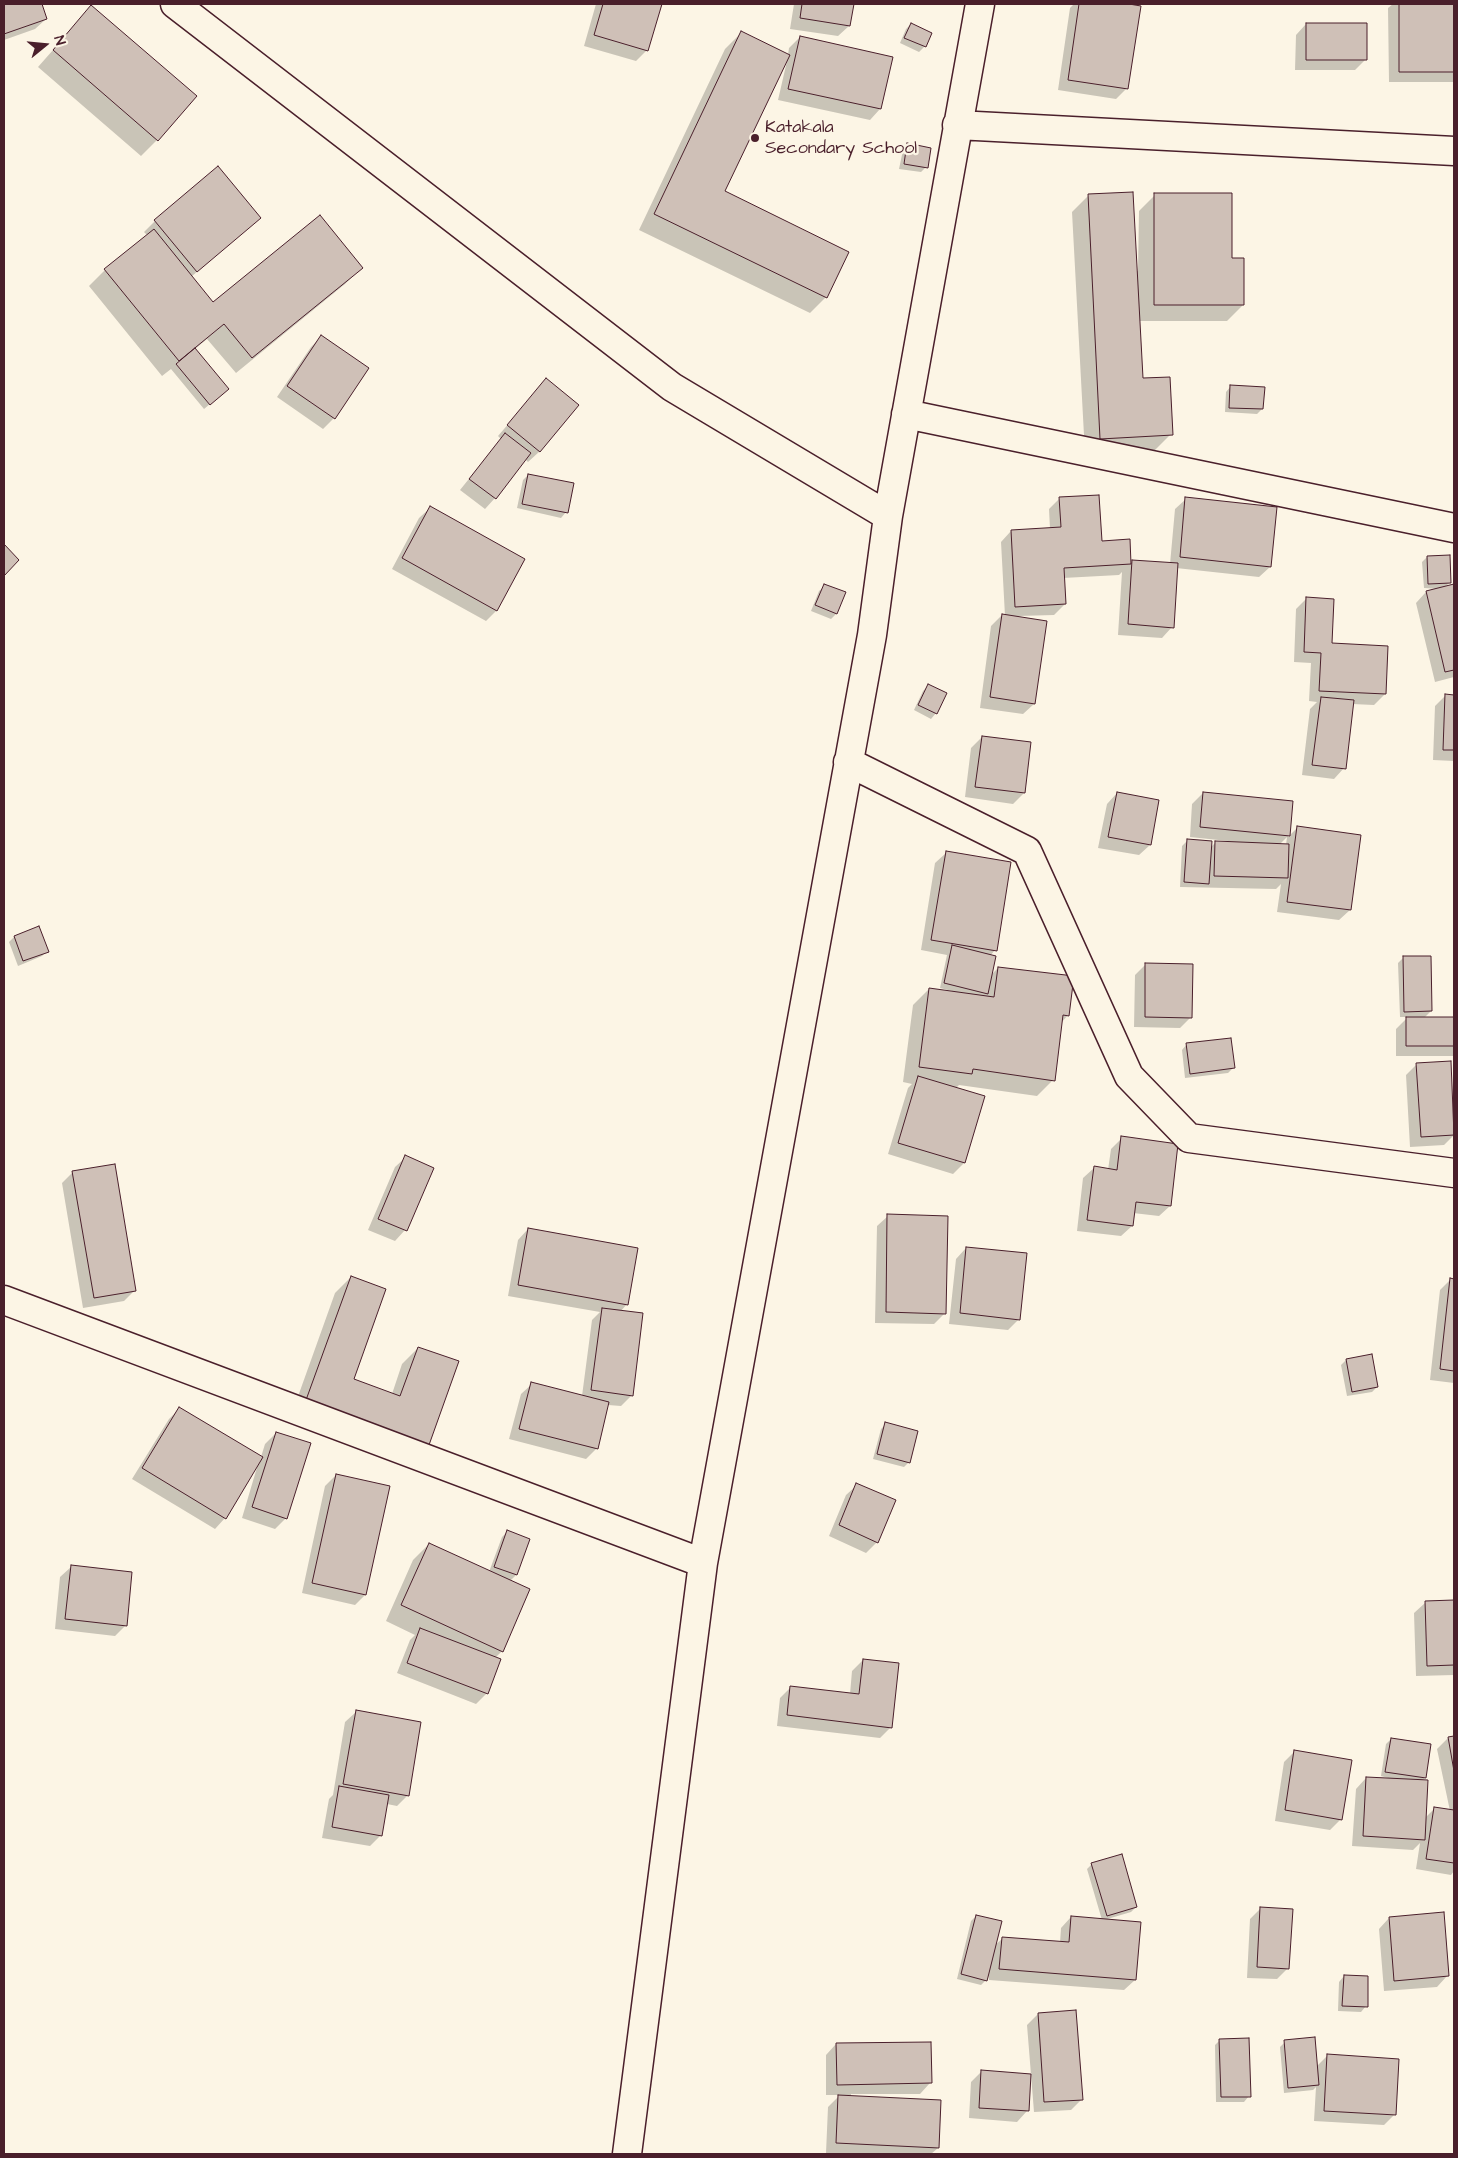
<!DOCTYPE html>
<style>
body{margin:0}
#map{position:relative;width:1458px;height:2158px;overflow:hidden;background:#fcf5e5;font-family:"Architects Daughter",sans-serif}
canvas{display:block}
.frame{position:absolute;inset:0;border:5px solid #4a1f2b;pointer-events:none}
.north{position:absolute;left:20px;top:20px;width:50px;height:50px;-webkit-text-stroke:4px #fcf5e5;paint-order:stroke;rotate:73deg;font-size:14px;font-weight:700;line-height:20px;text-align:center;color:#4a1f2b}
.north::after{content:'';display:block;margin:auto;width:18px;height:22px;background:#4a1f2b;clip-path:polygon(50% 0,100% 100%,50% 72%,0 100%)}
</style>
<div id="map">
<canvas width="1458" height="2158"></canvas>
<div class="frame"></div>
<div class="north">N</div>
</div>
<script>
const ctx = document.querySelector('canvas').getContext('2d');
ctx.lineJoin = 'round';
function fillPath(path, color) { ctx.fillStyle = color; ctx.fill(path, 'evenodd'); }
const toPath = rows => new Path2D(rows.map(r => 'M' + r).join(''));
function strokePath(path, color, width, dash) { ctx.strokeStyle = color; ctx.lineWidth = width; ctx.lineCap = dash ? 'butt' : 'round'; ctx.setLineDash(dash || []); ctx.stroke(path); }
function write(font, color, halo, rows, align = 'center') {
  ctx.font = font + ' "Architects Daughter",sans-serif'; ctx.lineWidth = 4.5; ctx.setLineDash([]); ctx.textBaseline = 'middle'; ctx.strokeStyle = halo; ctx.fillStyle = color; for (const [text, x, y, turn = 0] of rows) {
    ctx.save(); ctx.translate(x, y); ctx.rotate((+turn || 0) * Math.PI / 180); ctx.textAlign = isNaN(turn) ? turn : align; if (halo) ctx.strokeText(text, 0, 0); ctx.fillText(text, 0, 0); ctx.restore();
  }
}
const shadow = toPath([
 [4,4,41,4,46,19,35,29,4,40],
 [596,4,660,4,647,50,636,61,584,46],
 [794,4,853,4,849,26,838,36,790,29],
 [1074,4,1121,4,1140,7,1127,88,1116,99,1058,90,1070,8],
 [1393,4,1454,4,1454,82,1389,82,1388,8],
 [91,7,157,140,141,156,38,67],
 [911,24,931,34,924,47,919,52,900,43,906,29],
 [1306,24,1365,60,1355,70,1295,70,1296,35],
 [741,33,788,55,789,48,800,37,880,109,870,120,778,100,787,61,723,192,826,297,810,313,639,230,725,49],
 [908,145,926,167,921,172,899,169,903,150],
 [1155,195,1231,259,1243,305,1227,321,1139,321,1142,379,1171,434,1155,450,1085,454,1072,212,1088,196,1136,271,1138,271,1139,211],
 [259,218,191,277,213,304,361,268,345,284,236,373,207,339,195,349,222,394,204,409,171,369,162,376,89,286,105,270,148,236,144,232,155,221],
 [322,336,334,418,323,429,277,397,311,347],
 [546,380,578,406,539,452,528,462,525,459,495,498,485,509,460,490,501,439,498,436],
 [1231,386,1262,409,1257,414,1225,412,1226,392],
 [528,475,566,512,561,518,517,508,523,480],
 [1060,498,1101,542,1128,541,1130,564,1133,561,1170,564,1175,509,1186,499,1270,567,1259,577,1176,568,1172,627,1162,638,1118,635,1122,572,1119,575,1063,578,1065,604,1054,615,1018,616,1034,704,1023,714,980,708,991,626,1002,615,1005,616,1001,542,1011,531,1050,529,1049,509],
 [430,508,524,560,496,611,486,621,392,569,419,518],
 [1427,557,1450,582,1444,588,1454,586,1454,677,1435,682,1416,603,1426,592,1440,589,1424,588,1422,562],
 [825,586,844,593,836,614,831,619,811,611,819,591],
 [1307,598,1331,644,1387,647,1385,694,1374,705,1352,704,1344,768,1334,779,1302,775,1310,709,1317,702,1309,701,1311,663,1294,662,1296,609],
 [928,686,945,694,936,713,931,719,914,710,923,691],
 [1446,695,1454,696,1454,761,1433,760,1435,706],
 [982,737,1030,743,1024,793,1013,804,965,797,971,748],
 [1117,793,1150,845,1139,855,1098,848,1107,804],
 [1203,793,1292,802,1288,837,1297,828,1350,910,1339,920,1277,912,1281,884,1276,889,1180,887,1182,846,1187,841,1210,848,1215,843,1228,843,1228,841,1190,837,1192,804],
 [1287,837,1286,845,1279,845],
 [946,853,995,950,990,956,990,976,998,968,1068,1015,1061,1023,1053,1080,1037,1096,959,1085,955,1089,984,1097,964,1163,953,1174,888,1154,908,1088,912,1084,903,1082,913,1005,929,989,952,993,952,991,940,988,947,955,921,950,935,863],
 [38,928,47,951,42,956,18,966,9,942,14,937],
 [1403,958,1431,1011,1424,1018,1454,1018,1454,1056,1396,1056,1396,1029,1408,1017,1400,1017,1398,963],
 [1146,964,1191,1017,1180,1028,1134,1027,1135,975],
 [1187,1044,1233,1068,1228,1073,1185,1078,1182,1050],
 [1450,1063,1454,1135,1444,1145,1410,1147,1406,1075,1417,1064],
 [1122,1138,1170,1206,1159,1216,1133,1213,1132,1226,1121,1236,1077,1231,1083,1178,1094,1168,1108,1170,1111,1149],
 [406,1157,405,1230,395,1241,368,1230,395,1167],
 [73,1172,135,1290,124,1301,83,1308,62,1183],
 [888,1216,945,1313,934,1324,875,1323,877,1226],
 [528,1229,627,1304,620,1312,631,1396,621,1406,608,1405,597,1448,586,1459,509,1439,521,1394,532,1384,582,1396,592,1320,600,1312,508,1296,518,1240],
 [966,1248,1019,1319,1008,1330,949,1324,956,1259],
 [351,1277,353,1380,392,1394,402,1364,418,1348,428,1444,412,1460,291,1416,335,1293],
 [1451,1279,1454,1280,1454,1383,1430,1380,1440,1290],
 [1371,1356,1377,1387,1372,1392,1347,1396,1341,1365,1346,1360],
 [180,1408,261,1457,265,1444,276,1433,286,1518,275,1529,242,1518,258,1464,225,1518,215,1529,132,1479,169,1419],
 [886,1424,909,1462,904,1467,873,1459,881,1429],
 [336,1475,365,1595,355,1605,302,1593,325,1486],
 [857,1485,877,1542,866,1553,829,1536,846,1495],
 [507,1532,516,1575,510,1581,502,1651,495,1658,487,1693,476,1704,397,1673,410,1640,415,1635,386,1621,413,1560,429,1544,489,1572,502,1537],
 [71,1567,126,1625,115,1636,55,1629,60,1577],
 [1454,1602,1454,1675,1416,1676,1414,1613,1425,1603],
 [863,1660,891,1727,880,1738,777,1726,780,1698,791,1687,850,1694,852,1671],
 [356,1712,408,1795,397,1806,387,1804,381,1835,370,1846,322,1838,329,1799,333,1795,345,1722],
 [1454,1737,1454,1871,1451,1875,1416,1869,1420,1843,1413,1850,1352,1846,1356,1789,1366,1778,1388,1779,1388,1778,1381,1776,1386,1744,1391,1739,1430,1745,1425,1778,1421,1781,1425,1818,1435,1808,1450,1811,1437,1749,1448,1738],
 [1294,1752,1341,1819,1330,1830,1275,1821,1284,1762],
 [1092,1864,1136,1907,1131,1912,1104,1920,1135,1980,1124,1990,989,1980,988,1971,986,1980,981,1985,957,1979,971,1921,976,1916,994,1946,1002,1939,1060,1943,1061,1928,1071,1917,1102,1920,1087,1869],
 [1260,1909,1288,1968,1277,1979,1247,1978,1250,1919],
 [1389,1918,1447,1976,1437,1987,1384,1991,1379,1929],
 [1344,1976,1366,2006,1361,2012,1338,2011,1339,1982],
 [1038,2014,1082,2099,1071,2110,1034,2112,1027,2025],
 [1220,2040,1249,2096,1244,2102,1216,2102,1215,2045],
 [1285,2042,1316,2067,1328,2055,1394,2115,1384,2125,1314,2121,1316,2087,1313,2090,1284,2093,1280,2047],
 [836,2044,930,2083,920,2094,851,2094,851,2097,938,2148,931,2154,826,2153,828,2107,840,2095,826,2095,826,2055],
 [981,2072,1027,2111,1017,2122,969,2118,971,2082]
]);
const building = toPath([
 [4,4,42,4,47,19,4,34,4,4],
 [603,4,662,4,648,51,594,35,603,4],
 [802,4,854,4,850,26,800,18,802,4],
 [1079,4,1129,4,1141,6,1128,89,1068,80,1079,4],
 [1399,4,1454,4,1454,72,1399,72,1399,4],
 [91,5,197,96,158,141,53,50,91,5],
 [911,23,932,33,926,47,904,38,911,23],
 [1306,23,1367,23,1367,60,1306,60,1306,23],
 [741,31,790,55,725,191,849,252,827,298,654,214,741,31],
 [800,36,893,57,881,109,788,89,800,36],
 [907,143,931,148,928,168,904,164,907,143],
 [218,166,261,218,197,272,154,220,218,166],
 [1133,192,1143,378,1170,377,1173,435,1100,439,1088,194,1133,192],
 [1154,193,1232,193,1232,258,1244,258,1244,305,1154,305,1154,193],
 [320,215,363,268,252,358,224,324,179,361,104,269,154,229,213,302,320,215],
 [321,335,369,368,335,419,287,386,321,335],
 [195,348,229,389,210,405,176,364,195,348],
 [546,378,579,405,540,452,507,425,546,378],
 [1230,385,1265,387,1263,409,1229,408,1230,385],
 [505,433,531,453,496,499,469,479,505,433],
 [528,474,574,483,568,513,522,504,528,474],
 [1099,495,1102,541,1130,539,1131,564,1064,568,1066,604,1015,607,1011,530,1061,527,1059,497,1099,495],
 [1185,497,1277,507,1271,567,1180,557,1185,497],
 [430,506,525,559,497,611,402,558,430,506],
 [4,544,19,560,4,576,4,544],
 [1450,555,1451,583,1428,584,1427,556,1450,555],
 [1132,560,1178,563,1174,628,1128,624,1132,560],
 [824,584,846,592,837,614,815,605,824,584],
 [1454,584,1454,670,1445,672,1426,591,1454,584],
 [1306,597,1334,599,1332,643,1388,646,1386,694,1319,691,1321,653,1304,652,1306,597],
 [1002,614,1047,621,1035,704,990,697,1002,614],
 [928,684,947,693,937,714,918,705,928,684],
 [1445,694,1454,695,1454,750,1443,750,1445,694],
 [1321,697,1354,700,1346,769,1312,765,1321,697],
 [982,736,1031,742,1025,793,975,787,982,736],
 [1117,792,1159,800,1151,845,1108,837,1117,792],
 [1203,792,1293,801,1290,836,1200,827,1203,792],
 [1297,826,1361,835,1351,910,1287,902,1297,826],
 [1187,839,1212,841,1209,884,1184,882,1187,839],
 [1215,841,1289,844,1288,878,1214,876,1215,841],
 [946,851,1011,862,997,951,931,940,946,851],
 [39,926,49,952,23,961,14,936,39,926],
 [952,945,996,956,988,994,944,983,952,945],
 [1403,956,1431,956,1432,1011,1404,1012,1403,956],
 [1145,963,1193,964,1192,1018,1145,1017,1145,963],
 [998,967,1074,976,1069,1016,1063,1015,1055,1081,973,1069,972,1074,919,1067,929,988,994,997,998,967],
 [1406,1017,1454,1017,1454,1046,1406,1046,1406,1017],
 [1231,1038,1235,1068,1190,1074,1186,1043,1231,1038],
 [1451,1061,1454,1135,1421,1137,1416,1063,1451,1061],
 [918,1076,985,1096,965,1163,898,1143,918,1076],
 [1121,1136,1178,1144,1171,1206,1136,1202,1133,1226,1087,1220,1094,1166,1117,1170,1121,1136],
 [405,1155,434,1168,407,1231,378,1219,405,1155],
 [115,1164,136,1291,94,1298,72,1171,115,1164],
 [887,1214,948,1216,946,1314,886,1312,887,1214],
 [528,1228,638,1248,628,1305,518,1285,528,1228],
 [966,1247,1027,1253,1020,1320,960,1313,966,1247],
 [351,1276,386,1289,354,1379,400,1396,418,1347,459,1361,429,1445,306,1400,351,1276],
 [1450,1278,1454,1279,1454,1371,1440,1369,1450,1278],
 [602,1308,643,1313,633,1396,591,1390,602,1308],
 [1372,1354,1378,1387,1352,1392,1346,1359,1372,1354],
 [531,1382,609,1402,598,1449,519,1429,531,1382],
 [179,1407,263,1457,226,1519,142,1468,179,1407],
 [885,1422,918,1431,910,1463,877,1454,885,1422],
 [276,1432,311,1443,287,1519,252,1507,276,1432],
 [336,1474,390,1486,366,1595,312,1583,336,1474],
 [856,1483,896,1500,878,1543,839,1525,856,1483],
 [507,1530,530,1539,517,1575,494,1567,507,1530],
 [429,1543,530,1589,503,1652,401,1605,429,1543],
 [71,1565,132,1572,127,1626,65,1619,71,1565],
 [1454,1600,1454,1665,1427,1666,1425,1601,1454,1600],
 [420,1628,501,1659,488,1694,407,1663,420,1628],
 [863,1659,899,1663,892,1728,787,1715,790,1686,859,1694,863,1659],
 [356,1710,421,1722,409,1796,343,1784,356,1710],
 [1454,1736,1454,1771,1448,1737,1454,1736],
 [1391,1738,1431,1744,1426,1778,1385,1772,1391,1738],
 [1294,1750,1352,1760,1342,1820,1285,1810,1294,1750],
 [1366,1777,1428,1780,1425,1840,1363,1836,1366,1777],
 [339,1786,389,1795,382,1836,332,1827,339,1786],
 [1434,1807,1454,1810,1454,1863,1426,1859,1434,1807],
 [1122,1854,1137,1907,1107,1916,1091,1863,1122,1854],
 [1260,1907,1293,1909,1289,1969,1257,1967,1260,1907],
 [1444,1912,1449,1976,1394,1981,1389,1917,1444,1912],
 [976,1915,1002,1921,987,1981,961,1974,976,1915],
 [1071,1916,1141,1922,1136,1980,999,1969,1002,1937,1069,1942,1071,1916],
 [1344,1975,1368,1976,1368,2007,1342,2006,1344,1975],
 [1076,2010,1083,2100,1044,2102,1038,2013,1076,2010],
 [1315,2037,1319,2085,1288,2088,1284,2040,1315,2037],
 [1249,2038,1251,2097,1221,2097,1219,2039,1249,2038],
 [931,2042,932,2083,837,2085,836,2043,931,2042],
 [1327,2054,1399,2059,1396,2115,1324,2111,1327,2054],
 [981,2070,1031,2074,1029,2111,979,2108,981,2070],
 [838,2095,941,2100,939,2148,836,2143,838,2095]
]);
const minor = toPath([
 [175,4,672,387,888,516],
 [957,125,1454,151],
 [906,414,1454,528],
 [848,762,1027,851,1129,1076,1189,1138,1454,1173],
 [4,1300,703,1563],
 [627,2154,703,1563,872,635,888,516,980,4]
]);
const markers = [
 [755,138,5,"#4a1f2b"]
];
const poiNames = [
 ["Katakala",765,128],
 ["Secondary School",765,149]
];
fillPath(shadow, '#0003');
fillPath(building, '#cfc0b7');
strokePath(building, '#4a1f2b', 1);
strokePath(minor, '#4a1f2b', 31);
strokePath(minor, '#fcf5e5', 28);
for (const [x, y, r, color] of markers) { const dot = new Path2D(); dot.arc(x, y, r, 0, 2 * Math.PI); ctx.fillStyle = color; ctx.fill(dot); strokePath(dot, '#fcf5e5', 2); }
write('18px', '#4a1f2b', '#fcf5e5', poiNames, 'left');
</script>
